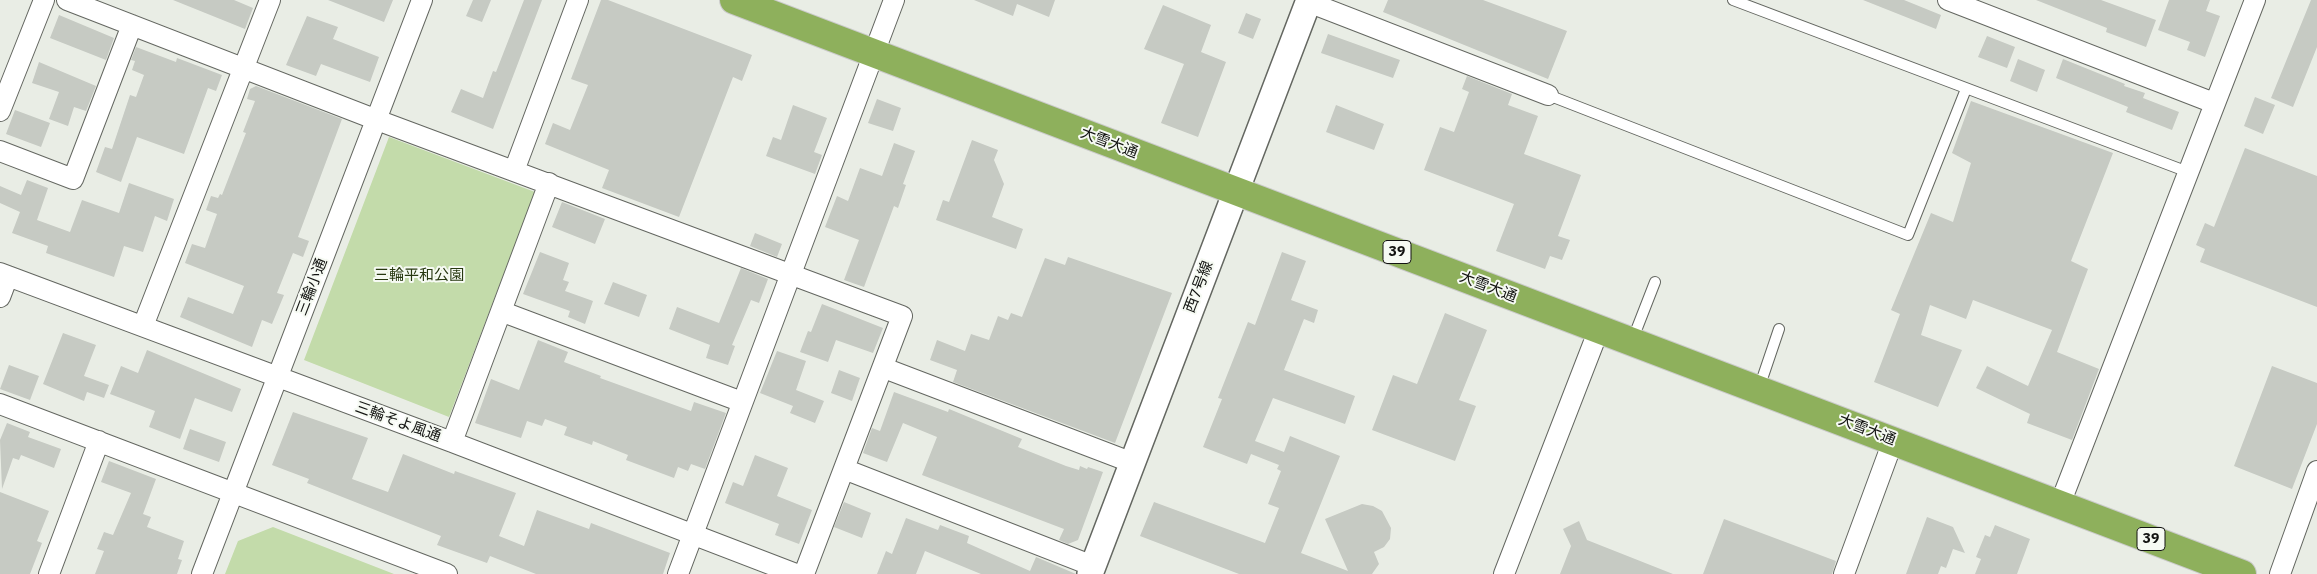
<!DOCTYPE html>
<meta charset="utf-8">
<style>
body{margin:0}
canvas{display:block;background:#e9ede5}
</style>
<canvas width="2317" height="574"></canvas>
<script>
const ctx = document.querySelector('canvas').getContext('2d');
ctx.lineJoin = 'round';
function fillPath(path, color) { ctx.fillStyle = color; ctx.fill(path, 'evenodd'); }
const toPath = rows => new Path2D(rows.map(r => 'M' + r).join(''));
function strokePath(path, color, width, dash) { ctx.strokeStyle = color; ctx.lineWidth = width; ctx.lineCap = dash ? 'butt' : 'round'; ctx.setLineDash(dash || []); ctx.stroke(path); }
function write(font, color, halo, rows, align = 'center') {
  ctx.font = font + ' "IBM Plex Sans","Noto Sans JP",sans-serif'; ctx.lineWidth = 4; ctx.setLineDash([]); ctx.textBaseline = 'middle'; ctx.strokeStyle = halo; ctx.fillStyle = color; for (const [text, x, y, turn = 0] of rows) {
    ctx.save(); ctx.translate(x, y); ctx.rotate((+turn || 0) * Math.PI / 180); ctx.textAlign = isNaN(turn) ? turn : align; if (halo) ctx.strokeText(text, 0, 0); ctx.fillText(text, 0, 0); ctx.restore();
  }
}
const green = toPath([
 [389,137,535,192,449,417,304,360],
 [273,527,394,574,225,574,238,541]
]);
const building = toPath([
 [173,0,234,0,253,8,245,29],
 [328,0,393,0,384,22],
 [473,0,491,0,482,22,466,16],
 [524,0,542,0,493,129,451,112,461,89,483,98,493,71,496,72],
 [601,0,608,0,752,55,742,81,733,77,679,217,602,188,609,170,545,144,553,123,570,130,588,85,571,79],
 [974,0,1055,0,1049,17,1017,4,1013,16],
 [1388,0,1483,0,1567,31,1548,79,1383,12],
 [1863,0,1904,0,1941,15,1936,29],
 [2036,0,2101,0,2156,20,2146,47,2106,32,2107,28],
 [2169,0,2210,0,2206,11,2220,16,2205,57,2187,50,2190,42,2158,30],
 [2311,0,2317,0,2317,47,2293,107,2271,98],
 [1163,5,1211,25,1201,52,1226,62,1198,137,1161,123,1184,64,1144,49],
 [1246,13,1261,19,1253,39,1238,33],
 [59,15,114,38,106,60,50,38],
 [307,16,338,27,333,39,379,57,370,82,321,64,316,76,286,65],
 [1328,34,1400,60,1393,78,1321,53],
 [1987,36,2015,47,2007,68,1978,57],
 [136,47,176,62,177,58,222,75,216,91,208,88,184,154,137,137,121,182,96,172,105,147,112,149,130,95,136,97,144,75,132,70,135,61,131,60],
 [2018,59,2045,70,2037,92,2010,81],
 [2063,59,2125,84,2124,86,2145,93,2143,98,2179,112,2172,130,2126,112,2128,107,2056,78],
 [39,62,96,86,86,111,74,107,68,126,49,119,59,92,32,83],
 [1467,76,1512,94,1508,105,1538,116,1524,154,1581,175,1558,236,1570,240,1562,260,1550,256,1545,269,1496,251,1514,204,1424,170,1440,127,1454,132,1469,92,1462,89],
 [256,86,342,119,298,237,309,241,303,257,293,253,277,293,284,295,272,324,262,320,252,347,180,317,188,297,233,314,244,286,185,263,192,244,205,248,217,214,206,210,211,196,218,198,220,194,222,195,246,133,243,132,255,101,247,99,250,89],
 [2255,97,2275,105,2263,134,2244,126],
 [877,99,901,108,893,131,868,123],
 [1971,101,2113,153,2071,261,2088,269,2057,352,2099,369,2072,440,2027,423,2030,414,1976,388,1987,366,2028,386,2052,330,1973,300,1966,319,1930,305,1921,335,1962,350,1938,407,1874,382,1900,314,1891,310,1931,213,1953,222,1971,163,1952,153],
 [793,105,827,118,814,152,822,155,815,174,766,156,773,137,781,140],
 [1336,105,1384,124,1374,150,1326,132],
 [15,110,50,123,41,147,6,134],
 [972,140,998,150,994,160,1004,184,992,217,1023,229,1016,249,936,220,943,200,949,202],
 [894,143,915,151,903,184,906,185,898,208,894,206,864,287,844,280,859,240,825,227,837,196,848,201,860,168,882,176],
 [2245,148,2317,176,2317,307,2200,262,2205,249,2196,245,2205,223,2214,227],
 [27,180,48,188,37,220,70,232,82,200,119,213,129,183,174,199,167,221,155,216,143,252,124,246,114,277,46,253,48,246,12,233,20,212,0,203,0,186,21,195],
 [562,202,605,219,595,244,552,227],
 [755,233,782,244,777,257,750,246],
 [540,252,569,263,563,280,569,282,565,291,593,301,585,324,568,317,570,311,523,294],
 [1282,252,1306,261,1291,300,1318,310,1314,323,1304,319,1284,370,1355,396,1345,424,1273,398,1255,441,1284,452,1290,436,1340,456,1301,553,1348,571,1325,519,1362,504,1373,506,1382,511,1391,528,1390,539,1384,547,1374,552,1379,564,1372,574,1239,574,1140,536,1154,502,1265,543,1279,508,1268,504,1281,471,1277,469,1279,465,1251,454,1247,464,1203,447,1222,399,1218,398,1248,322,1255,325],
 [1068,257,1172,293,1115,443,953,382,957,370,930,360,937,340,965,351,971,334,989,340,998,316,1008,320,1011,313,1022,317,1045,258,1065,265],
 [741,268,768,279,759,303,751,300,732,345,735,346,728,365,706,358,710,345,669,329,677,307,719,323],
 [613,282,647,295,639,317,604,304],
 [822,304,883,328,873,353,836,340,828,362,800,352,808,331,811,332],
 [1445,313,1487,330,1459,400,1476,406,1455,461,1372,430,1393,375,1417,384],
 [63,333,96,345,84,376,109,385,104,398,87,392,84,401,43,384],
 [538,340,568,352,564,362,601,376,600,378,691,411,694,402,726,413,705,469,691,464,688,471,678,467,674,478,626,460,628,455,593,441,592,445,564,435,567,427,545,419,542,426,527,421,521,438,475,423,491,379,519,390],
 [147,350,241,389,232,412,195,398,180,439,149,427,155,411,110,394,121,366,138,373],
 [777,351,806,361,796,390,824,401,815,423,790,413,793,406,760,393],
 [9,365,39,376,30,400,0,389],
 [2272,366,2317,383,2317,424,2292,489,2234,466],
 [839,370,860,378,852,401,831,393],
 [894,392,948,412,949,409,1022,439,1018,447,1066,466,1079,470,1080,466,1087,469,1088,467,1103,472,1078,540,1068,544,1059,540,1064,529,922,475,937,437,903,423,887,462,863,453,872,428,880,431],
 [293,412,368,438,352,479,388,492,403,454,454,474,455,471,516,493,499,536,524,546,537,510,589,529,591,523,670,553,663,574,536,574,490,556,487,563,437,545,441,536,307,483,309,479,272,465],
 [7,423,30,432,28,437,61,449,54,468,21,455,19,460,13,458,2,489,0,440],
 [190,429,226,442,219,462,183,449],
 [755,455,788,468,777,496,812,510,799,544,775,535,779,524,725,503,733,482,743,486],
 [109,461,156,479,143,514,151,517,147,527,184,541,178,559,182,560,177,574,95,574,104,551,97,549,104,532,113,535,131,493,101,482],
 [0,492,49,511,37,541,42,543,30,574,0,574],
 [844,502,871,513,862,538,834,527],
 [1927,517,1953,527,1965,553,1953,549,1946,568,1941,566,1938,574,1906,574],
 [906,518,938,530,940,525,969,536,967,543,1030,571,1036,557,1076,574,981,574,925,551,916,574,877,574,886,551,892,554],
 [1724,519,1836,561,1832,574,1703,574],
 [1579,521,1587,540,1673,574,1560,574,1571,546,1563,529],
 [1995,525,2030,539,2017,574,1975,574,1981,559,1976,557,1985,535,1990,537]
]);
const service = toPath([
 [1733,0,2188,172],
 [1548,95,1908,235,1966,89],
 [1632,341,1655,282],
 [1759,388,1779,329]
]);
const minor = toPath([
 [67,0,377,120,902,316,804,574],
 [1948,0,2214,103],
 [1308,2,1548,95],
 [0,111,44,0],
 [0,151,73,179,132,25],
 [514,171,578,0],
 [0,273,452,442,796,574],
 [0,297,8,276],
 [503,312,742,402],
 [143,326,270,0],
 [884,368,1133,463],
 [0,404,447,574],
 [452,442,549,183],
 [844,469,1093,566],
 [2060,504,2255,0],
 [49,574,99,441],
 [202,574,422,0],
 [678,574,894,0],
 [1504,574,1599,329],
 [1844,574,1893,441],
 [2280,574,2317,471]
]);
const tertiary = toPath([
 [1090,574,1309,0]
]);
const trunk = toPath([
 [734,0,2242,574]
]);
const shields = [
 [1397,252,28],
 [2151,539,28]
];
const shieldNames = [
 ["39",1397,252],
 ["39",2151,539]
];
const streetNames = [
 ["大雪大通",1109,143,21],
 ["三輪小通",312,287,-69],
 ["西7号線",1199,287,-69],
 ["大雪大通",1488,287,21],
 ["三輪そよ風通",398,422,20],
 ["大雪大通",1867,430,21]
];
const parkNames = [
 ["三輪平和公園",419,276]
];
fillPath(green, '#c3dbaa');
fillPath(building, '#c6cac3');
strokePath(service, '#646761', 12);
strokePath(minor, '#646761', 22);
strokePath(tertiary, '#646761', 28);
strokePath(trunk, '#cbcbcb', 30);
strokePath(service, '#fff', 10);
strokePath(minor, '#fff', 20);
strokePath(tertiary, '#fff', 25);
strokePath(trunk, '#8eb05c', 28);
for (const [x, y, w] of shields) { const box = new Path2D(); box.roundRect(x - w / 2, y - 11.5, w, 23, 4); ctx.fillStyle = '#f6faf3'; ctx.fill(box); strokePath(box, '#121311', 1); }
write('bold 14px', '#121311', null, shieldNames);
write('15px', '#121311', '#f6faf3', streetNames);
write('15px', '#273810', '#f6faf3', parkNames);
</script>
